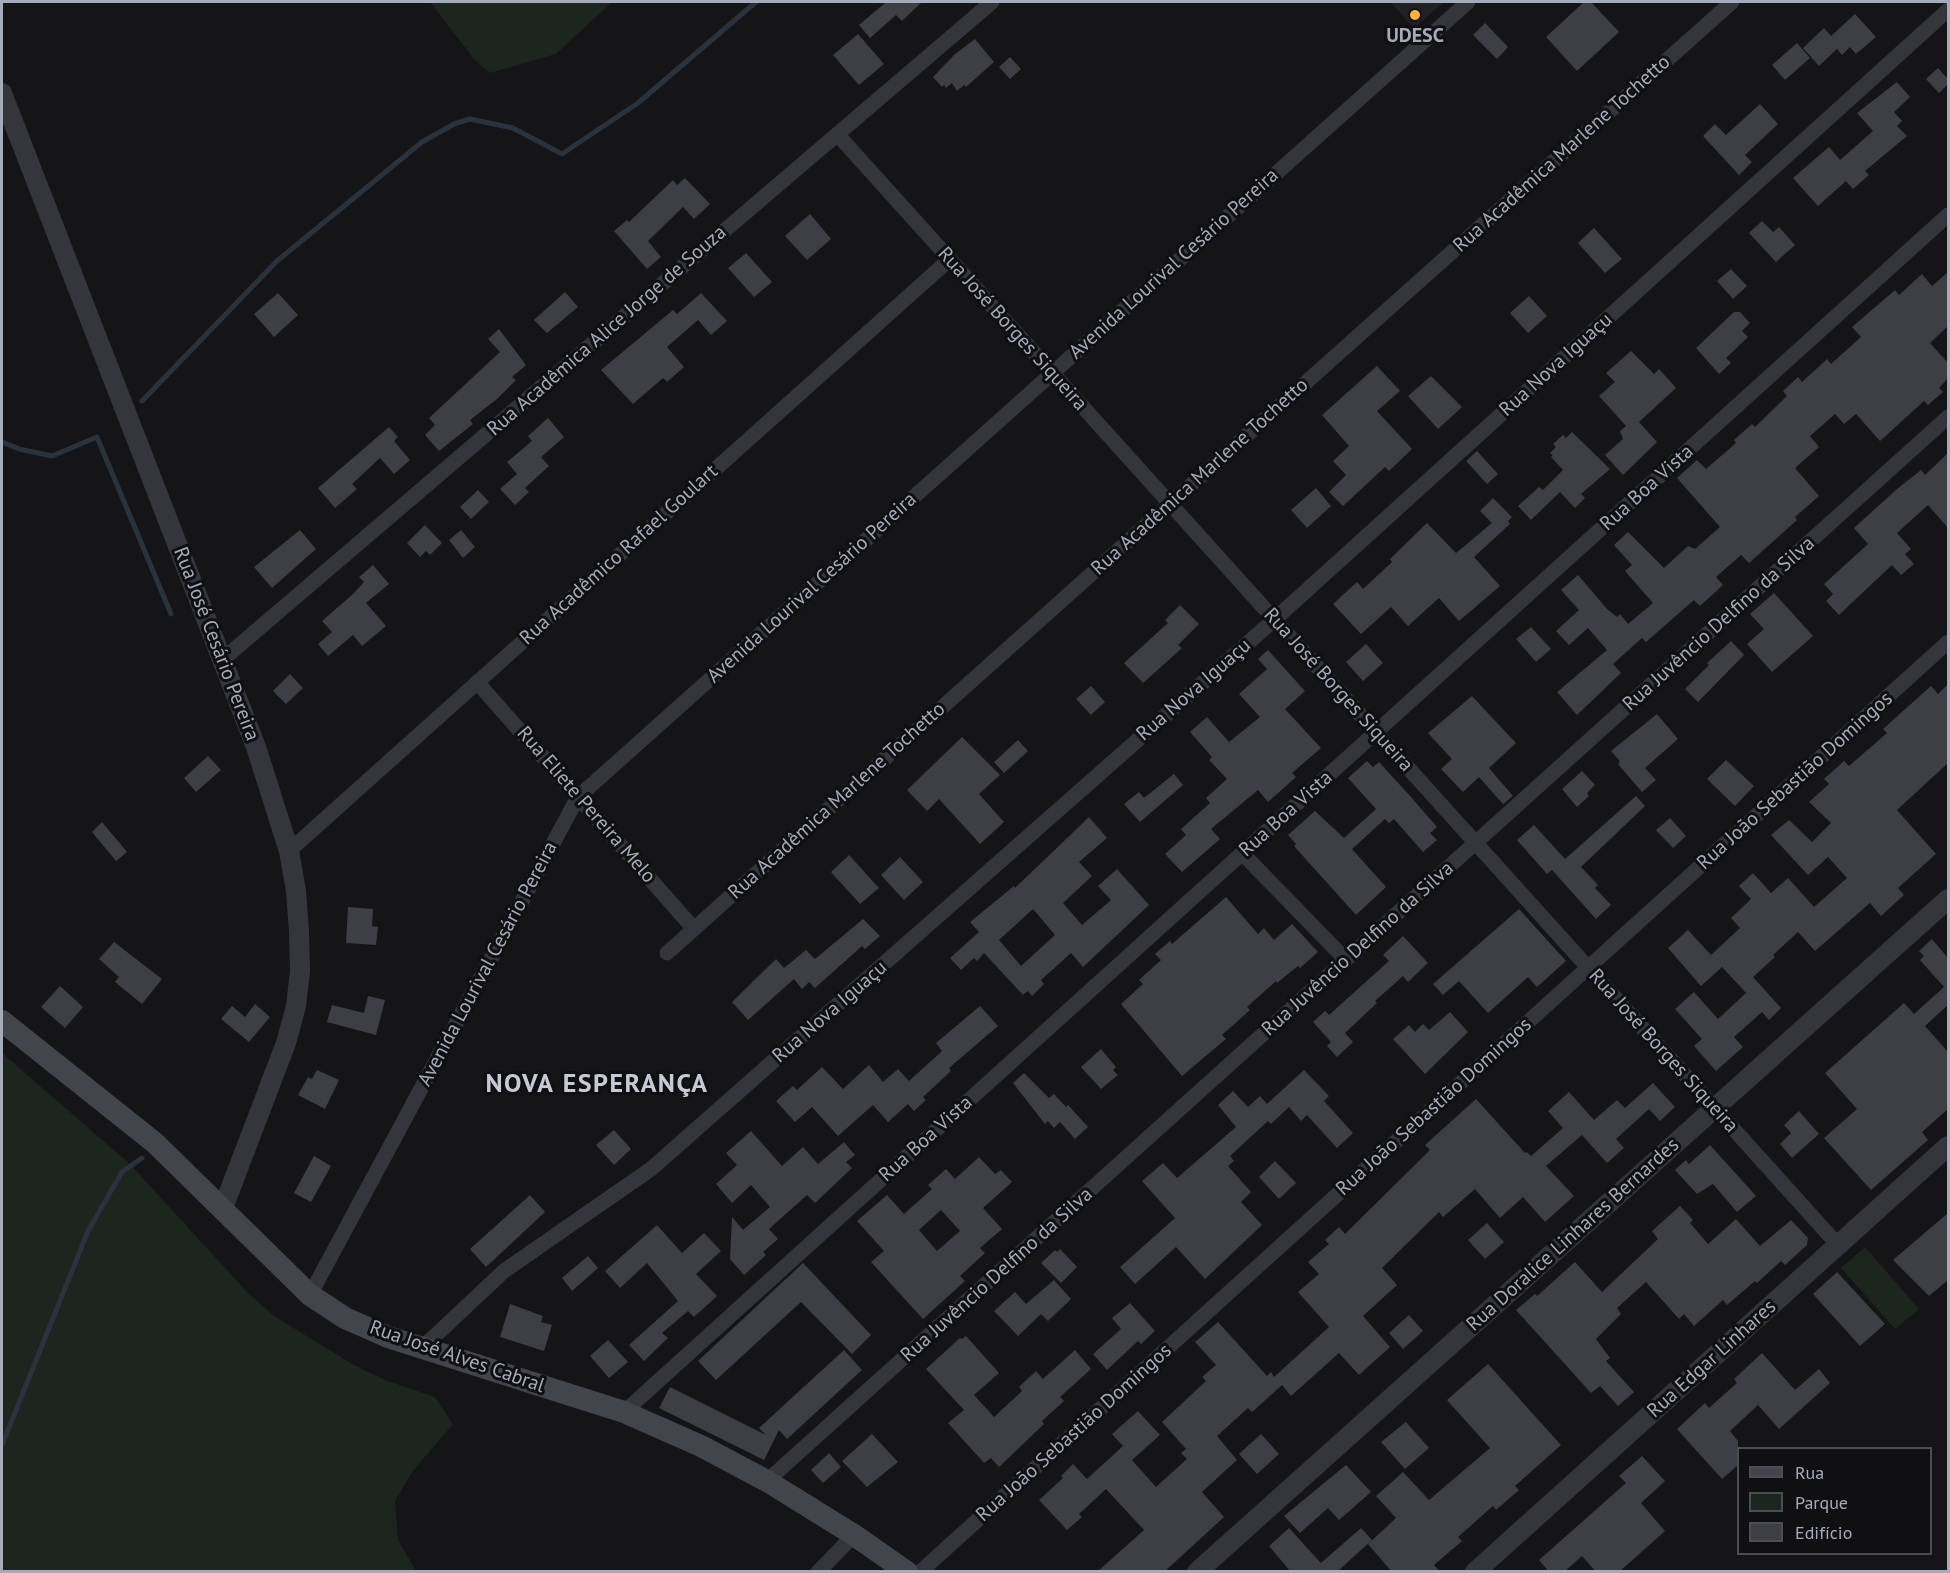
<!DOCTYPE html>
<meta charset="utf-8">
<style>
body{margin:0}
#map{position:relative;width:1950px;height:1573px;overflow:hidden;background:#151517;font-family:"PT Sans",sans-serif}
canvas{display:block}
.frame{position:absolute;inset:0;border:3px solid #a6abb8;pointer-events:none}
.legend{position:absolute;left:1737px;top:1447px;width:195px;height:108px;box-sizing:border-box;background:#101012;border:2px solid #4c4e54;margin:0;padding:8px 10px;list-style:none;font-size:18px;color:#a6abb8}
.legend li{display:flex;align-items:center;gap:12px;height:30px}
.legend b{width:30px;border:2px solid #4c4e54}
</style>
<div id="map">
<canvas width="1950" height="1573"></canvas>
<div class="frame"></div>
<ul class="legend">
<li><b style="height:8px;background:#43454c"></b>Rua</li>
<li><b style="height:16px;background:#1c251e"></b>Parque</li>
<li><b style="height:16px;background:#3e3f44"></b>Edifício</li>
</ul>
</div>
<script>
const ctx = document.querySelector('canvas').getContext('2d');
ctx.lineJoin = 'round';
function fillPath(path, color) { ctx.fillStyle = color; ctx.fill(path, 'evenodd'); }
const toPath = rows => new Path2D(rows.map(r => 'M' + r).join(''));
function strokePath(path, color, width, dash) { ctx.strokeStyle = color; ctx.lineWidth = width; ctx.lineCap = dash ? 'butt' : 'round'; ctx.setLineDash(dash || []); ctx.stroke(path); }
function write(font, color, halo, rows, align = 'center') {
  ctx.font = font + ' "PT Sans",sans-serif'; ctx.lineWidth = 6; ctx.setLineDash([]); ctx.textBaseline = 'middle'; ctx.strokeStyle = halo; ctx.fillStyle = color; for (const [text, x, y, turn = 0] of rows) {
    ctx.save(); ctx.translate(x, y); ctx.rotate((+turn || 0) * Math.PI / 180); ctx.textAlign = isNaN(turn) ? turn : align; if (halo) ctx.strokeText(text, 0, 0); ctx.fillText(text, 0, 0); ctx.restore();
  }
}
const built = toPath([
 [1390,2,1444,2,1414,28]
]);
const green = toPath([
 [430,2,612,2,556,54,490,73,474,59],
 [2,1053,130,1164,247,1292,274,1316,354,1365,385,1380,435,1397,453,1424,412,1472,395,1501,398,1540,416,1571,2,1571],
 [1865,1247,1919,1309,1895,1329,1841,1268]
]);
const stream = toPath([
 [142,401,277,261,422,142,454,124,470,119,513,128,562,154,638,103,756,2],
 [2,442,19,449,52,456,97,437,171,614],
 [2,1445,88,1231,122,1172,142,1158]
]);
const building = toPath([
 [883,2,922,2,902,21,896,15,870,38,859,25,885,3],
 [1584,2,1591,2,1619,32,1577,71,1546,37],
 [1855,14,1876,37,1856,54,1850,47,1842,55,1837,49,1819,66,1803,48,1824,28,1831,36],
 [1485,23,1508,47,1497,59,1473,35],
 [858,34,884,64,859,85,833,55],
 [975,39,994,62,966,87,964,85,957,91,952,83,946,88,944,85,942,87,933,77,955,54],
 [1797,43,1810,58,1785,80,1772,65],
 [1010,57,1021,69,1010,79,999,67],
 [1938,68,1948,79,1948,84,1939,93,1926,79],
 [1897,82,1910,97,1894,112,1902,121,1897,126,1907,136,1865,171,1869,175,1853,189,1846,181,1818,206,1793,178,1829,147,1840,160,1873,131,1857,113],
 [1760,104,1778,124,1745,155,1752,162,1739,175,1703,136,1715,124,1726,135],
 [685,178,710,204,694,219,683,207,648,241,661,257,647,269,614,231,627,220,629,222,673,180,677,185],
 [810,214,831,239,807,260,785,236],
 [1762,221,1773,232,1779,227,1795,245,1776,262,1749,233],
 [1594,228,1622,259,1605,273,1578,243],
 [746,253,772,282,754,297,728,268],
 [1731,269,1747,286,1733,299,1717,281],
 [1948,272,1948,326,1930,343,1948,363,1948,378,1939,388,1943,392,1928,405,1924,401,1880,441,1856,414,1844,424,1835,414,1825,423,1810,436,1819,447,1795,468,1819,496,1795,517,1797,520,1749,563,1741,555,1716,577,1723,585,1700,606,1694,600,1646,642,1642,638,1613,664,1621,673,1577,715,1557,692,1607,650,1588,628,1569,645,1556,631,1579,610,1561,590,1578,575,1607,609,1617,617,1620,614,1628,624,1653,603,1625,571,1632,565,1614,545,1628,532,1664,568,1688,546,1695,549,1720,527,1677,478,1697,460,1706,469,1736,443,1734,440,1752,424,1755,427,1787,396,1783,391,1798,377,1802,382,1827,359,1831,364,1861,337,1852,327,1895,290,1899,295,1922,274,1932,286],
 [565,292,578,307,547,333,534,320],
 [278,293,298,315,274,337,254,314],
 [701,293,727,321,711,335,698,320,667,347,684,367,667,382,663,378,633,404,601,370,673,310,677,314],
 [1529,296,1547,316,1528,333,1510,313],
 [1734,312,1740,312,1750,323,1742,331,1748,337,1726,358,1731,363,1719,374,1696,348],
 [499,329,526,365,512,377,516,380,497,399,470,420,473,424,439,451,425,435,435,425,429,418,500,352,488,339],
 [1631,351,1654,374,1659,369,1676,388,1639,422,1657,442,1623,475,1605,455,1623,439,1620,431,1626,426,1599,396,1615,382,1606,373],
 [1377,366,1400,391,1377,411,1412,449,1389,471,1385,467,1343,506,1329,492,1346,475,1333,461,1349,446,1322,415],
 [1431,376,1462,407,1438,429,1408,396],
 [548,418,564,437,541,457,549,466,525,488,529,492,515,505,500,489,517,474,507,462,532,441,528,436],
 [389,427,398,437,394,441,410,460,394,474,380,458,352,484,357,489,335,508,318,488],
 [1572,432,1610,469,1581,494,1585,498,1575,508,1560,492,1531,520,1518,506,1539,487,1543,490,1563,470,1551,457,1553,455,1550,453,1556,447,1553,444,1563,435,1566,438],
 [1477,451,1498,474,1487,484,1466,461],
 [1948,453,1948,528,1928,505,1897,533,1911,549,1905,554,1914,564,1901,575,1892,565,1839,615,1826,601,1833,594,1824,584,1868,544,1854,528,1897,489,1921,470,1925,475],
 [1316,488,1331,506,1307,528,1291,510],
 [478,490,489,502,471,519,460,507],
 [1493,498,1512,517,1508,521,1510,524,1474,557,1500,586,1459,621,1439,598,1408,626,1391,607,1361,634,1333,604,1357,582,1363,589,1392,562,1390,559,1427,523,1456,553,1492,523,1480,511],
 [425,525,442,543,430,555,426,551,420,557,407,543],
 [300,530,316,549,272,588,254,567],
 [461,530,475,547,463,558,449,540],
 [373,565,389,584,366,603,386,626,362,646,353,635,328,656,318,644,332,632,322,621,353,594,364,582,359,577],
 [1774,593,1813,636,1772,672,1747,644,1764,629,1750,614],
 [1180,605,1199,624,1178,645,1182,648,1143,683,1124,663,1168,623,1165,620],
 [1531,627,1551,649,1536,662,1516,639],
 [1731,641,1744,655,1698,702,1685,689,1709,665,1707,663],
 [1366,644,1383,663,1363,681,1346,662],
 [1268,650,1305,691,1285,709,1321,748,1292,773,1296,777,1268,802,1258,790,1211,829,1220,839,1182,872,1165,854,1186,835,1181,829,1210,803,1206,798,1227,779,1209,760,1212,757,1190,732,1207,717,1229,742,1260,717,1239,694,1267,669,1258,659],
 [290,674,303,688,286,704,273,691],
 [1948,684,1948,763,1897,810,1936,854,1898,888,1904,895,1881,916,1870,903,1815,951,1798,932,1773,955,1775,957,1753,977,1781,1008,1769,1020,1762,1012,1734,1037,1743,1047,1716,1071,1694,1046,1702,1039,1675,1009,1694,992,1718,1019,1746,993,1722,967,1701,986,1668,948,1688,930,1711,955,1740,928,1731,918,1751,899,1739,886,1753,873,1771,893,1788,878,1814,907,1847,878,1828,857,1808,875,1771,835,1789,820,1812,842,1831,823,1809,802,1829,784,1824,779,1844,761,1849,766,1887,733,1883,729,1931,686,1938,694],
 [1091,686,1105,702,1091,715,1076,699],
 [1472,696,1516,743,1489,768,1513,796,1503,804,1479,777,1463,792,1441,769,1452,759,1428,733],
 [1657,714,1678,739,1645,768,1656,780,1642,792,1618,764,1620,761,1611,751],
 [962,737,1000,775,979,794,1004,822,980,844,939,799,927,811,907,790],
 [1018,740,1028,751,1004,773,994,762],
 [208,756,221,770,196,792,184,778],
 [1726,760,1754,786,1735,806,1707,779],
 [1367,761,1373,767,1379,762,1411,797,1437,827,1430,833,1437,840,1423,852,1394,819,1389,823,1385,819,1352,849,1386,887,1356,915,1294,846,1296,844,1288,835,1315,811,1344,838,1376,809,1348,778],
 [1582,771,1595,785,1587,793,1589,796,1577,807,1562,789],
 [1174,774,1183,785,1140,822,1124,804,1139,792,1144,798],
 [1636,796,1645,806,1581,867,1598,885,1595,888,1611,905,1596,919,1552,870,1547,874,1517,840,1534,825,1565,859],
 [1089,817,1107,838,1079,862,1092,876,1063,903,1082,925,1111,900,1098,886,1117,869,1149,905,1083,967,1071,953,1041,980,1044,984,1032,996,1028,991,1023,995,984,953,977,961,974,958,961,970,950,958,979,932,970,922,1014,886,1015,888],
 [1033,909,1055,935,1021,966,999,940],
 [1670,818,1686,836,1673,848,1656,830],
 [102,822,127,852,116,861,92,832],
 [849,855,879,888,860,904,831,872],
 [900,857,923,882,904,900,881,875],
 [1226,897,1258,934,1264,928,1274,940,1292,924,1318,952,1300,968,1298,966,1277,983,1276,981,1247,1007,1250,1010,1222,1035,1226,1039,1182,1076,1121,1004,1143,984,1139,980,1161,960,1155,954,1170,941,1172,944],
 [348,907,373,909,372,926,378,927,376,945,346,943],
 [1519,909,1566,961,1537,987,1528,977,1488,1013,1459,981,1443,995,1433,984],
 [863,919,880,936,865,949,862,946,815,988,809,982,802,989,794,979,748,1020,732,1002,776,959,784,968,806,950,815,959],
 [1403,936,1428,963,1408,982,1403,976,1375,1001,1377,1003,1345,1033,1353,1042,1337,1057,1327,1046,1331,1042,1313,1022,1325,1011,1329,1015,1389,961,1383,955],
 [1932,939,1948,958,1948,1005,1925,1026,1948,1052,1948,1109,1922,1132,1928,1140,1871,1190,1824,1138,1857,1109,1825,1073,1904,1003,1914,1014,1944,987,1920,960,1924,956,1919,951],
 [114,942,162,979,142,1004,115,982,119,977,99,959],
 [60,986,83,1007,65,1028,41,1007],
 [368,996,385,1000,376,1035,327,1022,332,1005,364,1013],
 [255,1004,270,1017,249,1042,221,1019,232,1006,245,1017],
 [980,1006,998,1026,949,1068,951,1071,923,1097,926,1100,914,1111,908,1104,888,1122,873,1105,838,1136,812,1107,795,1122,776,1101,793,1086,797,1090,822,1067,843,1089,869,1065,883,1082,898,1069,909,1081,942,1051,936,1043],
 [1450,1012,1468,1032,1425,1074,1393,1039,1409,1025,1415,1032,1423,1024,1429,1030],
 [1101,1049,1116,1067,1113,1070,1118,1075,1101,1089,1081,1067],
 [317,1070,339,1080,325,1109,298,1095,308,1077,312,1079],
 [1304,1070,1329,1096,1324,1101,1353,1133,1337,1148,1307,1115,1301,1121,1289,1107,1271,1124,1268,1121,1230,1156,1234,1161,1228,1166,1251,1192,1241,1202,1262,1225,1205,1279,1176,1247,1135,1284,1120,1267,1175,1218,1142,1181,1163,1163,1177,1178,1236,1127,1218,1105,1233,1091,1248,1107,1260,1096,1267,1104],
 [1024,1073,1049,1098,1054,1094,1066,1107,1068,1105,1088,1127,1075,1139,1060,1122,1054,1128,1048,1121,1045,1124,1013,1083],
 [1653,1083,1675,1107,1660,1121,1649,1109,1616,1139,1624,1148,1607,1163,1582,1135,1546,1166,1574,1196,1545,1222,1523,1197,1500,1218,1475,1189,1443,1217,1439,1212,1382,1268,1397,1285,1363,1316,1390,1347,1359,1375,1339,1353,1291,1396,1282,1385,1252,1412,1248,1408,1217,1436,1237,1460,1202,1492,1224,1517,1164,1572,1097,1572,1144,1530,1106,1489,1079,1514,1082,1517,1067,1530,1039,1500,1063,1478,1061,1476,1073,1464,1087,1479,1123,1446,1112,1434,1138,1411,1160,1435,1132,1460,1156,1487,1187,1459,1181,1453,1186,1449,1162,1422,1206,1381,1202,1377,1216,1365,1195,1342,1218,1322,1267,1376,1271,1372,1274,1377,1329,1327,1298,1292,1319,1274,1308,1262,1329,1244,1325,1240,1339,1227,1345,1234,1430,1150,1425,1145,1476,1099,1525,1153,1527,1152,1531,1156,1563,1128,1548,1111,1569,1092,1594,1120,1617,1100,1625,1108],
 [1799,1111,1819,1134,1792,1158,1780,1144,1791,1133,1784,1125],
 [614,1130,631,1149,614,1165,596,1145],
 [751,1131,782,1166,803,1147,818,1164,844,1142,855,1155,846,1162,852,1168,815,1203,807,1195,769,1229,778,1239,763,1252,766,1255,744,1275,730,1259,732,1217,743,1230,770,1207,751,1185,732,1203,716,1184,737,1165,726,1153],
 [1710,1145,1756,1196,1737,1212,1713,1184,1697,1194,1675,1170,1686,1160,1689,1164],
 [314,1156,331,1166,311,1202,294,1193],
 [979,1157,995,1174,1001,1170,1012,1182,983,1208,1002,1229,980,1248,985,1253,960,1276,965,1281,923,1319,871,1262,884,1251,857,1221,887,1195,904,1214,932,1189,928,1185,946,1169,955,1179],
 [941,1210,960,1231,937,1251,919,1230],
 [1275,1161,1296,1183,1279,1199,1259,1177],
 [530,1195,545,1212,486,1267,470,1249],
 [1680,1206,1693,1220,1690,1223,1708,1244,1736,1219,1760,1246,1791,1220,1808,1238,1807,1245,1785,1265,1781,1261,1757,1283,1755,1281,1727,1305,1723,1300,1694,1326,1684,1314,1679,1319,1646,1282,1617,1308,1621,1314,1596,1339,1610,1358,1606,1361,1634,1392,1618,1406,1600,1386,1591,1393,1516,1310,1535,1294,1537,1296,1575,1262,1602,1292,1658,1239,1652,1231],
 [1948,1213,1948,1280,1929,1296,1893,1260],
 [1487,1223,1504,1242,1485,1259,1468,1240],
 [657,1225,682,1253,704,1233,721,1251,696,1274,717,1296,694,1317,688,1311,662,1333,668,1338,644,1361,629,1345,678,1301,647,1263,620,1288,605,1271],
 [1060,1249,1077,1267,1061,1283,1041,1263,1055,1250,1057,1252],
 [588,1256,598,1268,572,1291,562,1278],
 [803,1263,871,1335,852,1354,801,1302,716,1380,698,1361],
 [1837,1272,1885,1324,1860,1346,1813,1294],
 [1054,1280,1071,1299,1048,1321,1041,1314,1018,1336,994,1311,1015,1292,1026,1304],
 [1130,1303,1155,1331,1141,1344,1138,1341,1107,1370,1093,1354,1121,1329,1112,1318],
 [510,1304,543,1316,541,1322,552,1325,544,1351,500,1337],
 [1409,1315,1423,1331,1403,1349,1389,1333],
 [966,1336,999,1373,974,1395,994,1417,1022,1391,1019,1387,1036,1371,1043,1379,1075,1350,1091,1369,1060,1397,1064,1401,1042,1421,1044,1424,999,1467,991,1458,984,1463,948,1423,964,1410,926,1369,960,1338,962,1339],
 [608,1340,628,1362,609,1378,590,1356],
 [844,1350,862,1370,787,1439,779,1430,764,1460,659,1408,670,1387,766,1435,759,1428],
 [1762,1353,1795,1390,1819,1369,1830,1383,1779,1429,1758,1405,1730,1431,1738,1441,1738,1465,1722,1479,1677,1429,1705,1403,1709,1408,1737,1383,1734,1379],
 [1488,1364,1561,1445,1515,1486,1519,1490,1496,1510,1493,1506,1458,1537,1462,1541,1434,1565,1440,1572,1392,1572,1368,1544,1396,1518,1376,1496,1403,1472,1429,1500,1490,1448,1447,1400],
 [1406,1422,1429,1448,1405,1469,1381,1442],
 [872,1434,898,1462,867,1487,842,1461],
 [1261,1434,1279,1454,1257,1474,1239,1454],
 [829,1453,841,1467,823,1483,811,1470],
 [1642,1456,1665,1481,1641,1503,1665,1531,1619,1572,1596,1572,1582,1556,1564,1572,1549,1572,1539,1560,1626,1483,1619,1476],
 [1346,1465,1371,1492,1339,1520,1328,1508,1300,1533,1284,1516],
 [1289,1528,1321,1563,1361,1528,1372,1540,1337,1572,1291,1572,1269,1546]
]);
const minor = toPath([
 [837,134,1838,1245],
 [222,660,992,2],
 [477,682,694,929],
 [289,851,950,259],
 [1242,853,1346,960],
 [667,953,1732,2],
 [310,1295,578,797,1468,2],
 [422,1348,504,1271,651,1169,1275,619,1948,10],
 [624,1412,1948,215],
 [767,1481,1948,417],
 [818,1572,854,1535],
 [920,1572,1948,642]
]);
const tertiary = toPath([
 [2,93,256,747,289,851,296,891,299,931,300,971,296,1006,286,1043,223,1208],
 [1197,1572,1948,899],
 [1475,1572,1948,1146]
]);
const secondary = toPath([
 [2,1021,155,1143,310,1295,345,1318,388,1337,624,1412,701,1446,767,1481,854,1535,907,1572]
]);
const markers = [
 [1415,15,6,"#fcb627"]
];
const poiNames = [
 ["UDESC",1415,36]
];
const streetNames = [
 ["Rua Acadêmica Marlene Tochetto",1562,154,-42],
 ["Avenida Lourival Cesário Pereira",1174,264,-42],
 ["Rua José Borges Siqueira",1012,329,48],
 ["Rua Acadêmica Alice Jorge de Souza",607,331,-41],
 ["Rua Nova Iguaçu",1556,365,-42],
 ["Rua Acadêmica Marlene Tochetto",1200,477,-42],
 ["Rua Boa Vista",1647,488,-42],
 ["Rua Acadêmico Rafael Goulart",619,555,-42],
 ["Avenida Lourival Cesário Pereira",812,588,-42],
 ["Rua Juvêncio Delfino da Silva",1719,624,-42],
 ["Rua José Cesário Pereira",216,644,69],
 ["Rua Nova Iguaçu",1194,690,-41],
 ["Rua José Borges Siqueira",1338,690,48],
 ["Rua João Sebastião Domingos",1795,781,-42],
 ["Rua Acadêmica Marlene Tochetto",837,801,-42],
 ["Rua Eliete Pereira Melo",586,805,49],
 ["Rua Boa Vista",1286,814,-42],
 ["Rua Juvêncio Delfino da Silva",1358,949,-42],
 ["Avenida Lourival Cesário Pereira",488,964,-62],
 ["Rua Nova Iguaçu",830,1012,-41],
 ["Rua José Borges Siqueira",1663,1051,48],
 ["Rua João Sebastião Domingos",1434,1107,-42],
 ["Rua Boa Vista",926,1139,-42],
 ["Rua Doralice Linhares Bernardes",1573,1235,-42],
 ["Rua Juvêncio Delfino da Silva",997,1275,-42],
 ["Rua José Alves Cabral",457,1357,19],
 ["Rua Edgar Linhares",1712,1359,-42],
 ["Rua João Sebastião Domingos",1074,1433,-42]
];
const districtNames = [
 ["NOVA ESPERANÇA",597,1085]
];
fillPath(built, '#212024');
fillPath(green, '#1c251e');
strokePath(stream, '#2a333b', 5);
fillPath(building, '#3e3f44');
strokePath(minor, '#35363c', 15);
strokePath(tertiary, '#35363c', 20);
strokePath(secondary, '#43454c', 22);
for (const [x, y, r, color] of markers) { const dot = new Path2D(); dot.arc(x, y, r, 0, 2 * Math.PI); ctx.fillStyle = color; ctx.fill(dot); strokePath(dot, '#101012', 2); }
write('bold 20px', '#a6abb8', '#101012', poiNames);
write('20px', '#a6abb8', '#101012', streetNames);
ctx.letterSpacing = '1.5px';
write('bold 26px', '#c7cad3', '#101012', districtNames);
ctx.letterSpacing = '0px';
</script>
